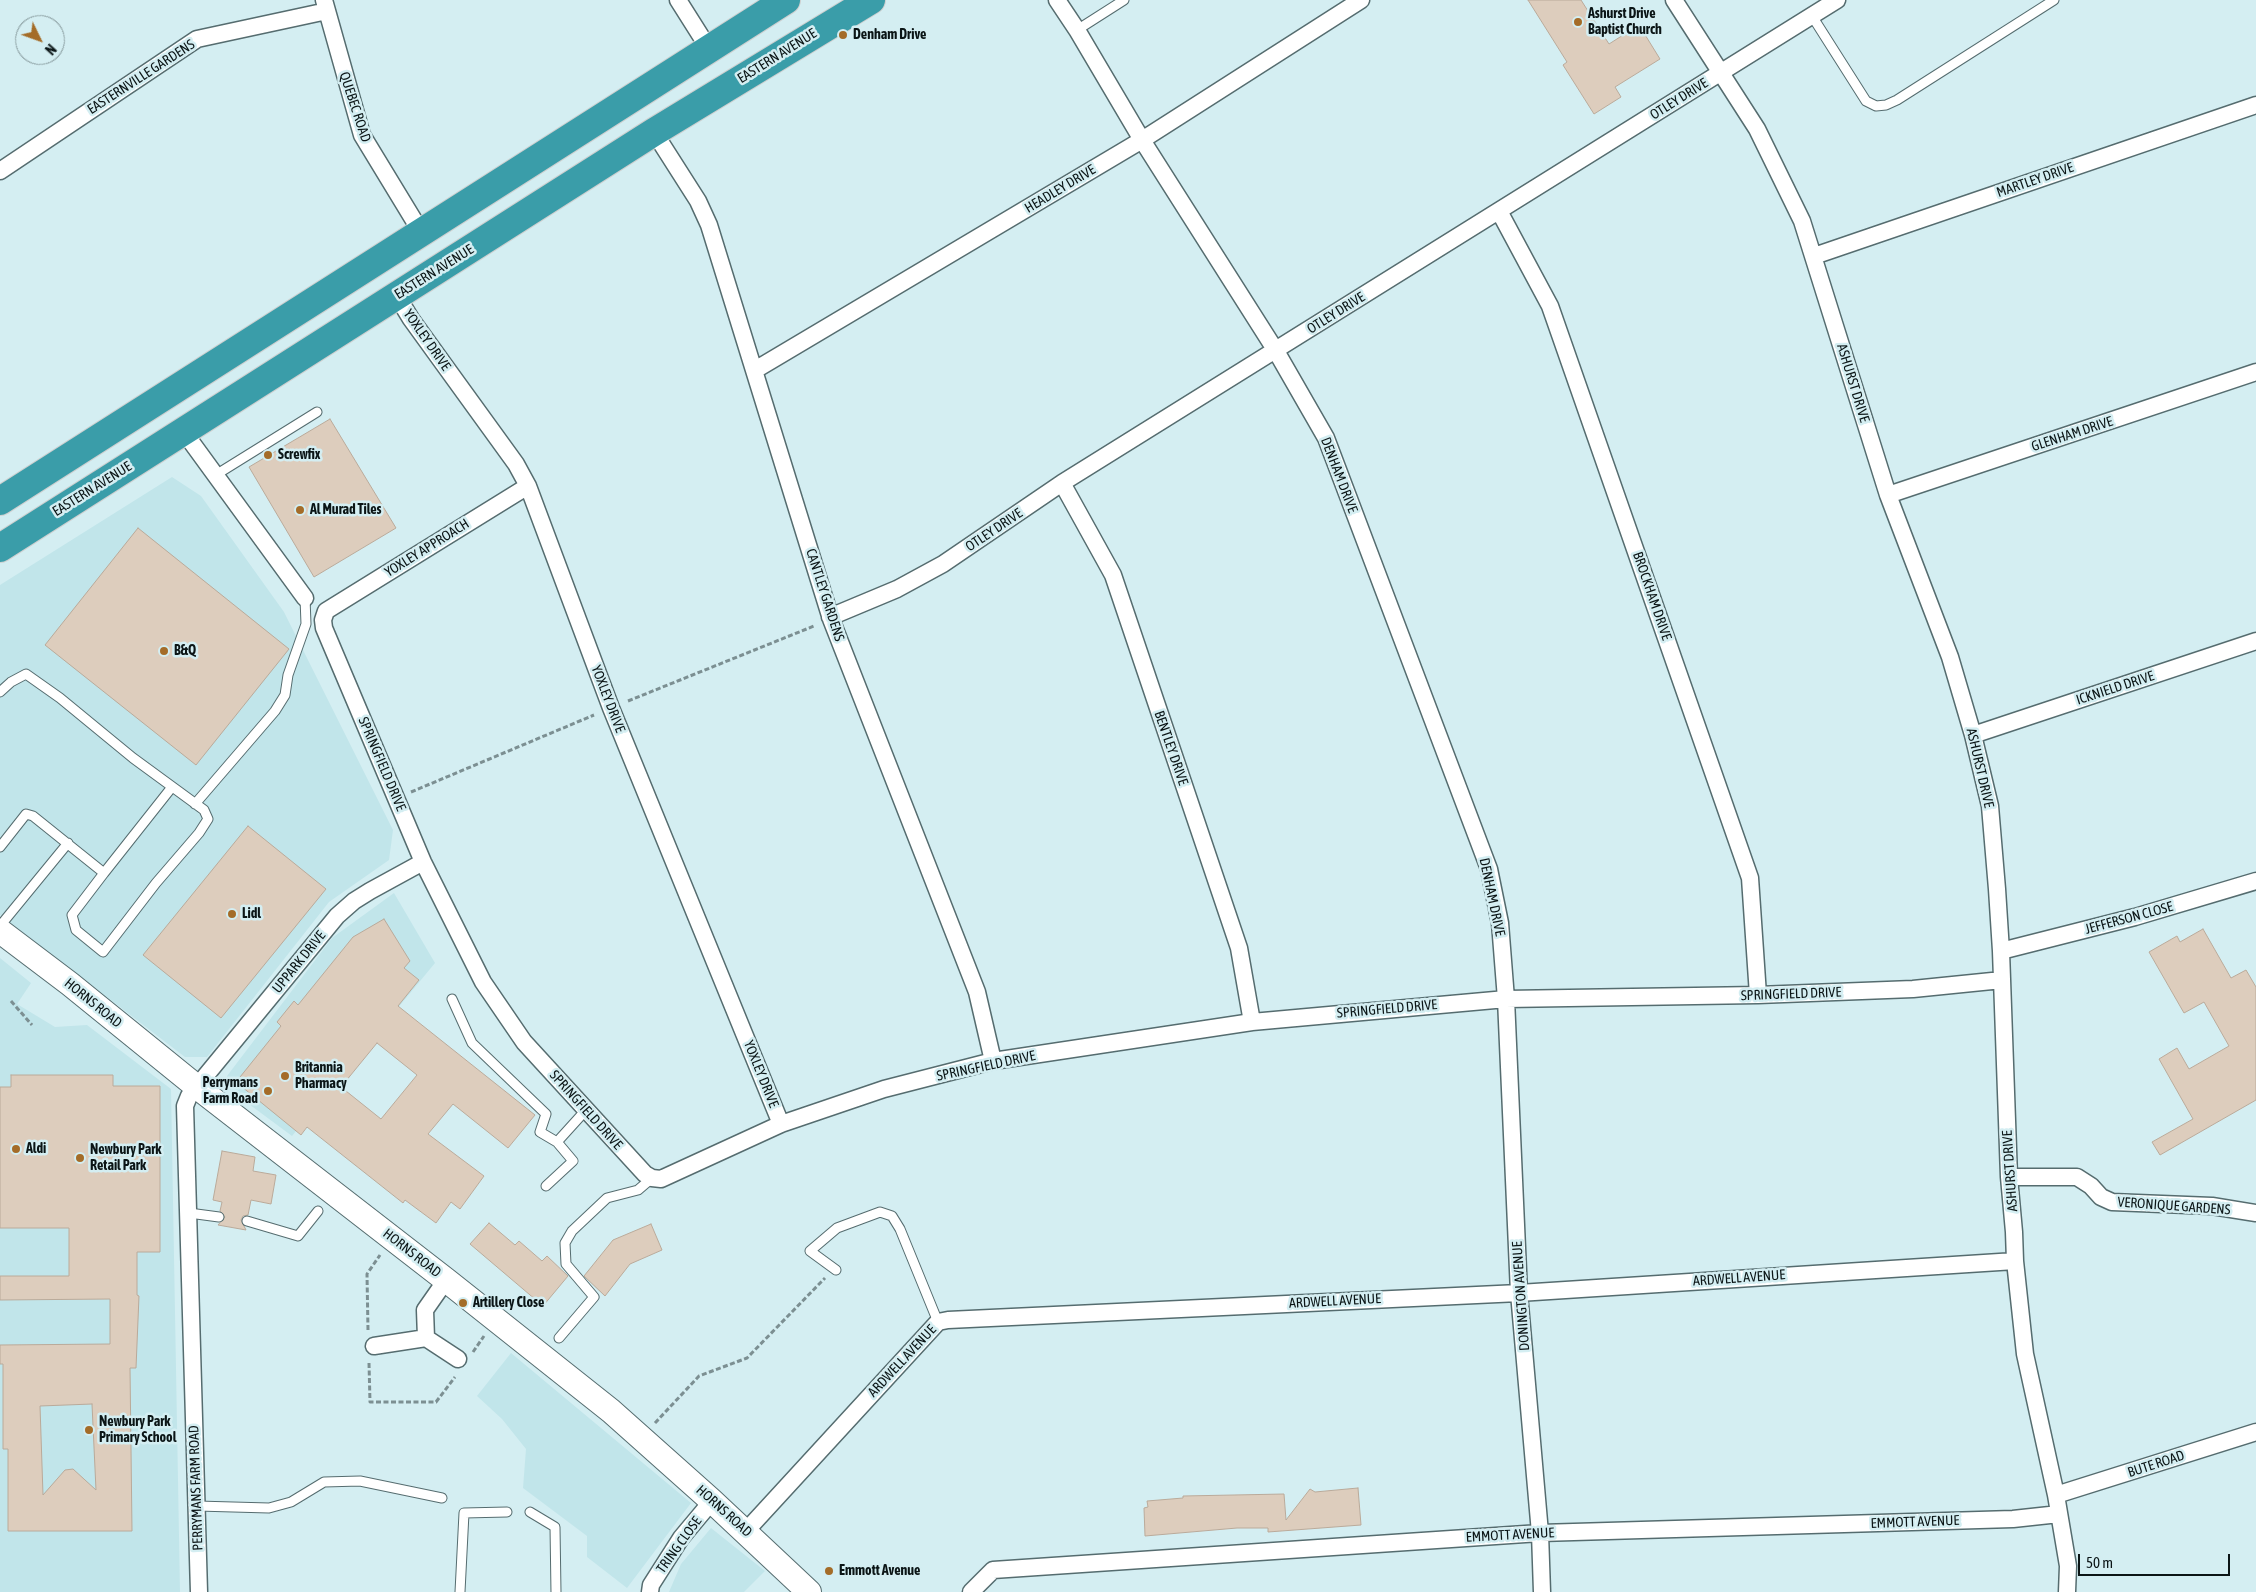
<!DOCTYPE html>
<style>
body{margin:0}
#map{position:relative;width:2256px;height:1592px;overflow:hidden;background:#d4eef2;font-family:"Asap Condensed",sans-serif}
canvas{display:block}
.north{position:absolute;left:15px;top:15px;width:50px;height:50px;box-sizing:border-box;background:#d4eef2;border:1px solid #84979a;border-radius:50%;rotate:132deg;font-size:14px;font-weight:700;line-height:20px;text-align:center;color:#0b1516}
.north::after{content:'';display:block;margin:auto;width:18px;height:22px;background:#a46c28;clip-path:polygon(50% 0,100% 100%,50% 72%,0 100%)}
.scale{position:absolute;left:2078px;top:1554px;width:152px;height:22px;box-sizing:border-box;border:2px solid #0b1516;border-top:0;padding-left:6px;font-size:15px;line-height:18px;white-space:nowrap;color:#0b1516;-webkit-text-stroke:4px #d4eef2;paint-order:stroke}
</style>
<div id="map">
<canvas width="2256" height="1592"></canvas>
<div class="north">N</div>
<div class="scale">50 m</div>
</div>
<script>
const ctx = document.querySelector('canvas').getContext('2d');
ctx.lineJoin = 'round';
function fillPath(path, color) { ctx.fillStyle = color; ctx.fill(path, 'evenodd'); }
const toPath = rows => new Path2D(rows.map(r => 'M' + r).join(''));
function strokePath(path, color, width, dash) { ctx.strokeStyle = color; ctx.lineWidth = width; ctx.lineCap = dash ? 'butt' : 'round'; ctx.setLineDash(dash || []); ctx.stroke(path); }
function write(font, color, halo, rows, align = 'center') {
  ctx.font = font + ' "Asap Condensed",sans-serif'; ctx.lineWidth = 5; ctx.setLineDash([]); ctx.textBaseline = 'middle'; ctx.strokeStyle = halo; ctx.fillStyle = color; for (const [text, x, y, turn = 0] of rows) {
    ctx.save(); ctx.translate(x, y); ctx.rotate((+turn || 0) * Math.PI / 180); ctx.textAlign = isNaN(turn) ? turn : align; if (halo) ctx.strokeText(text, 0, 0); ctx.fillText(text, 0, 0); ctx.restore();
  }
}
const built = toPath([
 [172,477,201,496,284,612,393,830,389,860,329,902,207,1057,185,1057,0,915,0,585],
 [394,893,435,963,292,1136,230,1090,227,1076,332,938],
 [0,958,31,983,17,1004,55,1027,87,1025,171,1089,180,1592,0,1592],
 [511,1353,691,1503,627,1588,587,1557,587,1536,523,1488,526,1449,502,1419,477,1396],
 [711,1528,765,1571,744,1592,669,1592,681,1564]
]);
const building = toPath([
 [1528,0,1581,0,1609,44,1639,25,1660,59,1615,87,1621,97,1594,114,1563,65,1567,62,1528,0],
 [330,419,396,528,314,577,249,467,330,419],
 [138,528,289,649,196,765,45,645,138,528],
 [248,826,326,889,221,1018,143,955,248,826],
 [384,919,410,961,404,968,419,980,398,1006,535,1115,508,1148,453,1104,428,1134,484,1176,460,1209,451,1202,436,1223,405,1200,403,1203,307,1127,301,1135,236,1082,281,1026,277,1022,294,1001,298,1005,353,937,384,919],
 [377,1043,417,1075,381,1119,341,1087,377,1043],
 [2203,929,2231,978,2246,970,2256,987,2256,1100,2160,1155,2152,1142,2193,1119,2159,1059,2177,1048,2189,1069,2229,1046,2204,1002,2184,1013,2149,952,2177,936,2180,942,2203,929],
 [11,1075,113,1075,113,1086,160,1086,160,1252,137,1252,137,1295,139,1296,136,1368,130,1368,132,1531,8,1531,8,1449,3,1449,3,1364,0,1364,0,1345,110,1344,110,1299,0,1300,0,1276,69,1276,69,1228,0,1228,0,1087,11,1087,11,1075],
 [92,1404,96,1490,73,1469,65,1470,43,1495,40,1406,92,1404],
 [222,1151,255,1157,253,1171,276,1175,271,1204,251,1200,248,1215,243,1216,241,1220,246,1230,218,1225,225,1217,220,1211,222,1202,213,1200,222,1151],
 [489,1223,515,1245,519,1241,542,1261,547,1256,568,1276,543,1306,470,1244,489,1223],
 [651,1224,662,1250,630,1264,605,1296,584,1276,613,1240,651,1224],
 [1358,1488,1361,1525,1268,1532,1268,1528,1237,1528,1145,1536,1144,1508,1148,1507,1147,1501,1183,1498,1183,1496,1284,1494,1286,1520,1310,1489,1315,1492,1358,1488]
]);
const path = toPath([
 [628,701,814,626],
 [411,792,594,715],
 [11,1001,32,1025],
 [368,1330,367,1274,380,1255],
 [473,1352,484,1336],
 [369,1363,370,1402,436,1402,455,1377],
 [655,1423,699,1376,747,1358,825,1278]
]);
const lane = toPath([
 [1812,16,1866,101,1876,106,1886,105,1897,100,2054,0],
 [1077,30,1124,0],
 [214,476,317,412],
 [0,692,11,682,26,674,60,698,133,758,204,810,208,819,199,833,156,883,103,952,76,930,72,915,104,873],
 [195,804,275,711,285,695,288,675,306,624,305,598],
 [0,847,26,814,33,816,104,873,172,787],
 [0,926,68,843],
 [452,999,472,1043,546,1114,540,1132,557,1142],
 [546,1186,573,1161,557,1142,586,1110],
 [189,1213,219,1217],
 [247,1221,298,1236,318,1211],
 [836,1270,810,1251,837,1228,880,1212,892,1216,900,1229,938,1322],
 [559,1338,594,1297,566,1264,565,1243,572,1231,607,1198,638,1190,652,1178],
 [197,1506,269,1508,291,1502,324,1482,360,1481,442,1498],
 [530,1512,555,1527,556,1592],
 [460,1592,464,1513,507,1512]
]);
const street = toPath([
 [324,0,362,135,421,232],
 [678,0,709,49],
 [1057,0,1077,30,1142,140,1276,351,1326,438,1489,869,1500,923,1506,999,1519,1293,1540,1533,1542,1592],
 [1674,0,1757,129,1802,221,1888,495,1950,657,1973,735,1990,806,1997,889,2001,951,2009,1177,2014,1232,2015,1261,2025,1354,2056,1495,2068,1566,2067,1592],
 [654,132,698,201,709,225,831,619,977,992,993,1061],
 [0,171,197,39,327,11],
 [1499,211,1550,306,1750,878,1758,995],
 [1814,256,2256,105],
 [397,296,411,319,516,464,528,486,611,708,781,1124],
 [755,370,1142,140,1361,0],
 [184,432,305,598],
 [1062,483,1113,575,1239,948,1252,1022],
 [528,486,326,611,323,620,324,628,423,862,483,982,524,1042,645,1174,652,1178,661,1179,781,1124,884,1089,993,1061,1252,1022,1506,999,1758,995,1913,989,2002,980],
 [1888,495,2256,372],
 [830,617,897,589,943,564,1062,483,1837,0],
 [1973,735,2256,641],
 [2001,951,2135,917,2256,881],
 [2009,1177,2077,1177,2091,1186,2101,1197,2112,1202,2212,1206,2256,1213],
 [446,1280,425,1310,426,1338,458,1359],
 [374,1346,426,1338],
 [2056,1495,2256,1432],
 [746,1531,938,1322,948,1320,1519,1293,2015,1261],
 [199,1592,185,1106,189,1096,337,916,354,901,370,891,423,862],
 [650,1592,651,1585,681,1538,712,1501],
 [971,1592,993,1570,1540,1533,2013,1519,2059,1514]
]);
const secondary = toPath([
 [0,931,70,984,197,1087,446,1280,611,1411,712,1501,809,1592]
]);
const highway = toPath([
 [0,501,786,0],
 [0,548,654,132,871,0]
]);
const markers = [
 [1578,22,5,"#a46c28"],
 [843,35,5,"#a46c28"],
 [268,455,5,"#a46c28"],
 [300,510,5,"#a46c28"],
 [164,651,5,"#a46c28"],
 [232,914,5,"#a46c28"],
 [285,1076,5,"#a46c28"],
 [268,1091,5,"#a46c28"],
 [16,1149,5,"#a46c28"],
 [80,1158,5,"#a46c28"],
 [463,1303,5,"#a46c28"],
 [89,1430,5,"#a46c28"],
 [829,1571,5,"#a46c28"]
];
const poiNames = [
 ["Ashurst Drive",1588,14],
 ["Baptist Church",1588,30],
 ["Denham Drive",853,35],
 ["Screwfix",278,455],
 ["Al Murad Tiles",310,510],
 ["B&Q",174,651],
 ["Lidl",242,914],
 ["Britannia",295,1068],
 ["Pharmacy",295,1084],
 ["Perrymans",258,1083,"right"],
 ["Farm Road",258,1099,"right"],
 ["Aldi",26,1149],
 ["Newbury Park",90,1150],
 ["Retail Park",90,1166],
 ["Artillery Close",473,1303],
 ["Newbury Park",99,1422],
 ["Primary School",99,1438],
 ["Emmott Avenue",839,1571]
];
const streetNames = [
 ["EASTERN AVENUE",777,56,-32],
 ["EASTERNVILLE GARDENS",141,77,-33],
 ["OTLEY DRIVE",1679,99,-32],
 ["QUEBEC ROAD",355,107,72],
 ["MARTLEY DRIVE",2035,180,-19],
 ["HEADLEY DRIVE",1060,189,-31],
 ["EASTERN AVENUE",434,272,-32],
 ["OTLEY DRIVE",1336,313,-32],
 ["YOXLEY DRIVE",427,340,55],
 ["ASHURST DRIVE",1853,383,73],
 ["GLENHAM DRIVE",2072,434,-18],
 ["DENHAM DRIVE",1339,475,69],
 ["EASTERN AVENUE",92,489,-32],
 ["OTLEY DRIVE",994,530,-34],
 ["YOXLEY APPROACH",427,548,-32],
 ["CANTLEY GARDENS",825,595,72],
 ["BROCKHAM DRIVE",1652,596,71],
 ["ICKNIELD DRIVE",2115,688,-18],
 ["YOXLEY DRIVE",608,699,69],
 ["BENTLEY DRIVE",1171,748,71],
 ["SPRINGFIELD DRIVE",382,764,67],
 ["ASHURST DRIVE",1980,768,77],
 ["DENHAM DRIVE",1492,897,78],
 ["JEFFERSON CLOSE",2129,918,-15],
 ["UPPARK DRIVE",299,962,-51],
 ["SPRINGFIELD DRIVE",1791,994,-2],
 ["HORNS ROAD",93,1003,39],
 ["SPRINGFIELD DRIVE",1387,1009,-5],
 ["SPRINGFIELD DRIVE",986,1066,-12],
 ["YOXLEY DRIVE",761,1074,68],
 ["SPRINGFIELD DRIVE",586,1110,48],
 ["ASHURST DRIVE",2010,1171,-94],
 ["VERONIQUE GARDENS",2174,1206,4],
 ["HORNS ROAD",412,1253,38],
 ["ARDWELL AVENUE",1739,1278,-4],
 ["DONINGTON AVENUE",1521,1296,-94],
 ["ARDWELL AVENUE",1335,1301,-3],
 ["ARDWELL AVENUE",902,1361,-47],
 ["BUTE ROAD",2156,1464,-18],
 ["PERRYMANS FARM ROAD",196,1488,-92],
 ["HORNS ROAD",724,1511,42],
 ["EMMOTT AVENUE",1915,1522,-2],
 ["EMMOTT AVENUE",1510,1535,-3],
 ["TRING CLOSE",679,1545,-54]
];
fillPath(built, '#c1e5ea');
fillPath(building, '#ddcdbd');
strokePath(building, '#baaa9a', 1);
strokePath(lane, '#556c6f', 11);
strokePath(street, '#556c6f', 19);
strokePath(secondary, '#556c6f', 26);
strokePath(highway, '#ced0d0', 30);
strokePath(path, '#7c8f92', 3, [5, 2.5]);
strokePath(lane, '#fff', 9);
strokePath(street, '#fff', 16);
strokePath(secondary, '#fff', 24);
strokePath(highway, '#3a9da9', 28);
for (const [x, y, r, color] of markers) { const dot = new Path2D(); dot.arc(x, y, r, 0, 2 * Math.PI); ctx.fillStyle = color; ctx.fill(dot); strokePath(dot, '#d4eef2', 2); }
write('bold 14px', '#0b1516', '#d4eef2', poiNames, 'left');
write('14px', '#0b1516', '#d4eef2', streetNames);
</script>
